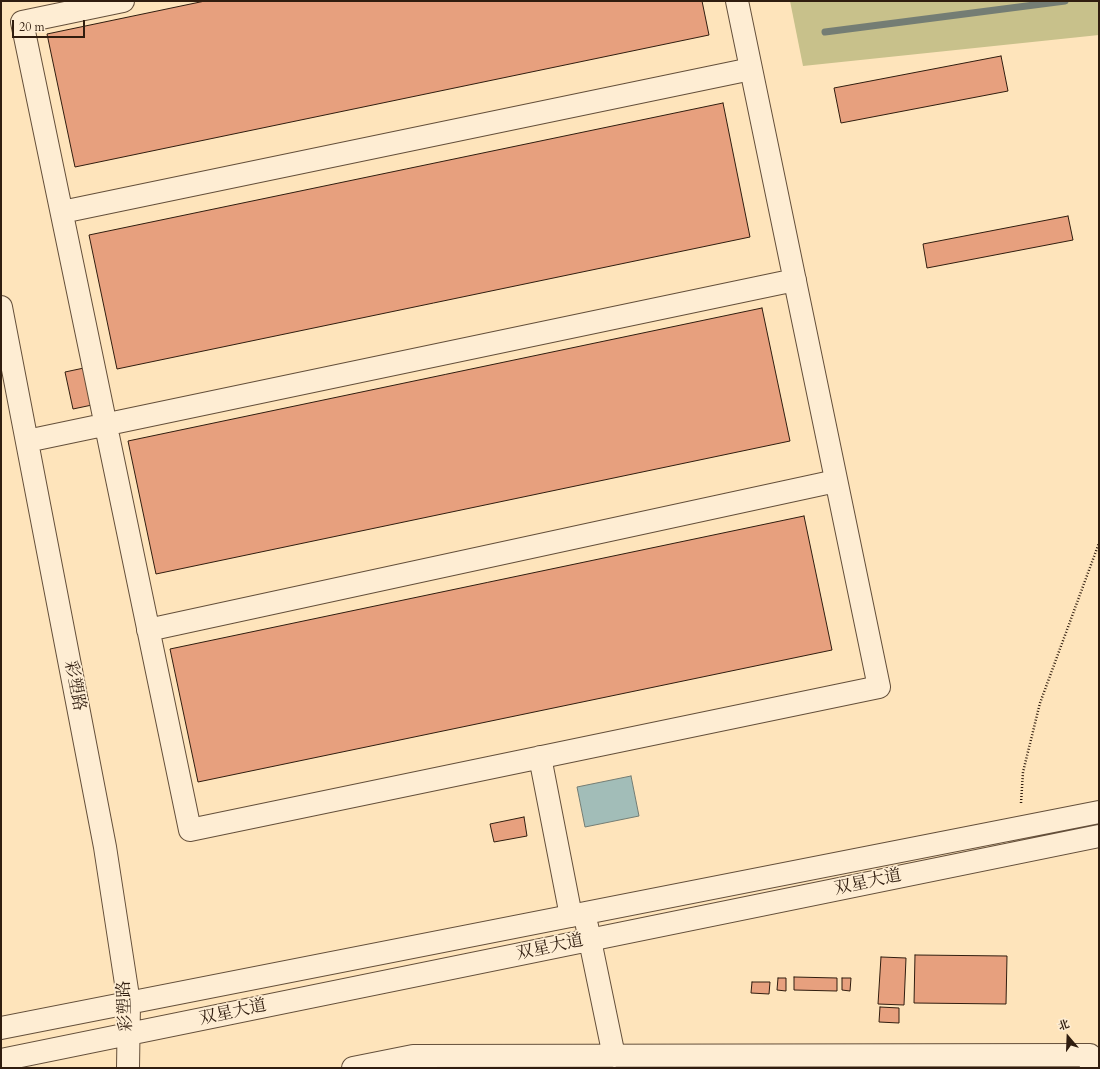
<!DOCTYPE html>
<meta charset="utf-8">
<style>
body{margin:0}
#map{position:relative;width:1100px;height:1069px;overflow:hidden;background:#fee4bb;font-family:Cardo,"Noto Serif SC",serif}
canvas{display:block}
.frame{position:absolute;inset:0;border:2px solid #301d0f;pointer-events:none}
.north{position:absolute;left:1048px;top:1017px;width:40px;height:40px;-webkit-text-stroke:3px #feedd3;paint-order:stroke;rotate:341deg;font-size:11px;font-weight:700;line-height:16px;text-align:center;color:#301d0f}
.north::after{content:'';display:block;margin:auto;width:14px;height:18px;background:#301d0f;clip-path:polygon(50% 0,100% 100%,50% 72%,0 100%)}
.scale{position:absolute;left:12px;top:20px;width:73px;height:18px;box-sizing:border-box;border:2px solid #301d0f;border-top:0;padding-left:5px;font-size:12px;line-height:14px;white-space:nowrap;color:#301d0f;-webkit-text-stroke:3px #feedd3;paint-order:stroke}
</style>
<div id="map">
<canvas width="1100" height="1069"></canvas>
<div class="frame"></div>
<div class="north">北</div>
<div class="scale">20 m</div>
</div>
<script>
const ctx = document.querySelector('canvas').getContext('2d');
ctx.lineJoin = 'round';
function fillPath(path, color) { ctx.fillStyle = color; ctx.fill(path, 'evenodd'); }
const toPath = rows => new Path2D(rows.map(r => 'M' + r).join(''));
function strokePath(path, color, width, dash) { ctx.strokeStyle = color; ctx.lineWidth = width; ctx.lineCap = dash ? 'butt' : 'round'; ctx.setLineDash(dash || []); ctx.stroke(path); }
function write(font, color, halo, rows, align = 'center') {
  ctx.font = font + ' Cardo,"Noto Serif SC",serif'; ctx.lineWidth = 3.5; ctx.setLineDash([]); ctx.textBaseline = 'middle'; ctx.strokeStyle = halo; ctx.fillStyle = color; for (const [text, x, y, turn = 0] of rows) {
    ctx.save(); ctx.translate(x, y); ctx.rotate((+turn || 0) * Math.PI / 180); ctx.textAlign = isNaN(turn) ? turn : align; if (halo) ctx.strokeText(text, 0, 0); ctx.fillText(text, 0, 0); ctx.restore();
  }
}
const green = toPath([
 [790,1,1099,1,1099,35,803,66]
]);
const water = toPath([
 [631,776,639,816,585,827,577,787,631,776]
]);
const stream = toPath([
 [825,32,1065,1]
]);
const building = toPath([
 [205,1,702,1,709,35,75,167,47,34,205,1],
 [1001,56,1008,91,841,123,834,88,1001,56],
 [723,103,750,237,117,369,89,235,723,103],
 [1068,216,1073,240,927,268,923,244,1068,216],
 [762,308,790,441,156,574,128,441,762,308],
 [84,368,92,405,73,409,65,372,84,368],
 [804,516,832,650,198,782,170,649,804,516],
 [524,817,527,836,494,842,490,824,524,817],
 [915,955,1007,956,1006,1004,914,1003,915,955],
 [881,957,906,958,904,1005,878,1004,881,957],
 [794,977,837,978,837,991,794,990,794,977],
 [778,978,786,978,786,991,777,990,778,978],
 [842,978,851,978,850,991,842,990,842,978],
 [752,982,770,982,769,994,751,993,752,982],
 [880,1007,899,1008,899,1023,879,1022,880,1007]
]);
const path = toPath([
 [1021,803,1023,772,1040,703,1099,543]
]);
const minor = toPath([
 [123,1,22,22,190,830,879,687,737,1],
 [62,212,751,69],
 [1,307,105,847,129,1003,128,1068],
 [27,441,795,280],
 [148,630,836,481],
 [540,757,571,916],
 [587,926,614,1056],
 [1,1028,1099,812],
 [1,1060,1099,836],
 [353,1068,413,1056,1090,1055,1091,1068]
]);
const streetNames = [
 ["彩塑路",74,686,79],
 ["双星大道",868,883,-12],
 ["双星大道",550,948,-12],
 ["彩塑路",126,1006,-93],
 ["双星大道",233,1013,-12]
];
fillPath(green, '#c8c18b');
fillPath(water, '#a2bdb8');
strokePath(water, '#747d74', 1);
strokePath(stream, '#747d74', 7);
fillPath(building, '#e7a07e');
strokePath(building, '#301d0f', 1);
strokePath(minor, '#644f3a', 24);
strokePath(path, '#301d0f', 2.5, [1, 2]);
strokePath(minor, '#feedd3', 22);
write('17px', '#301d0f', '#feedd3', streetNames);
</script>
